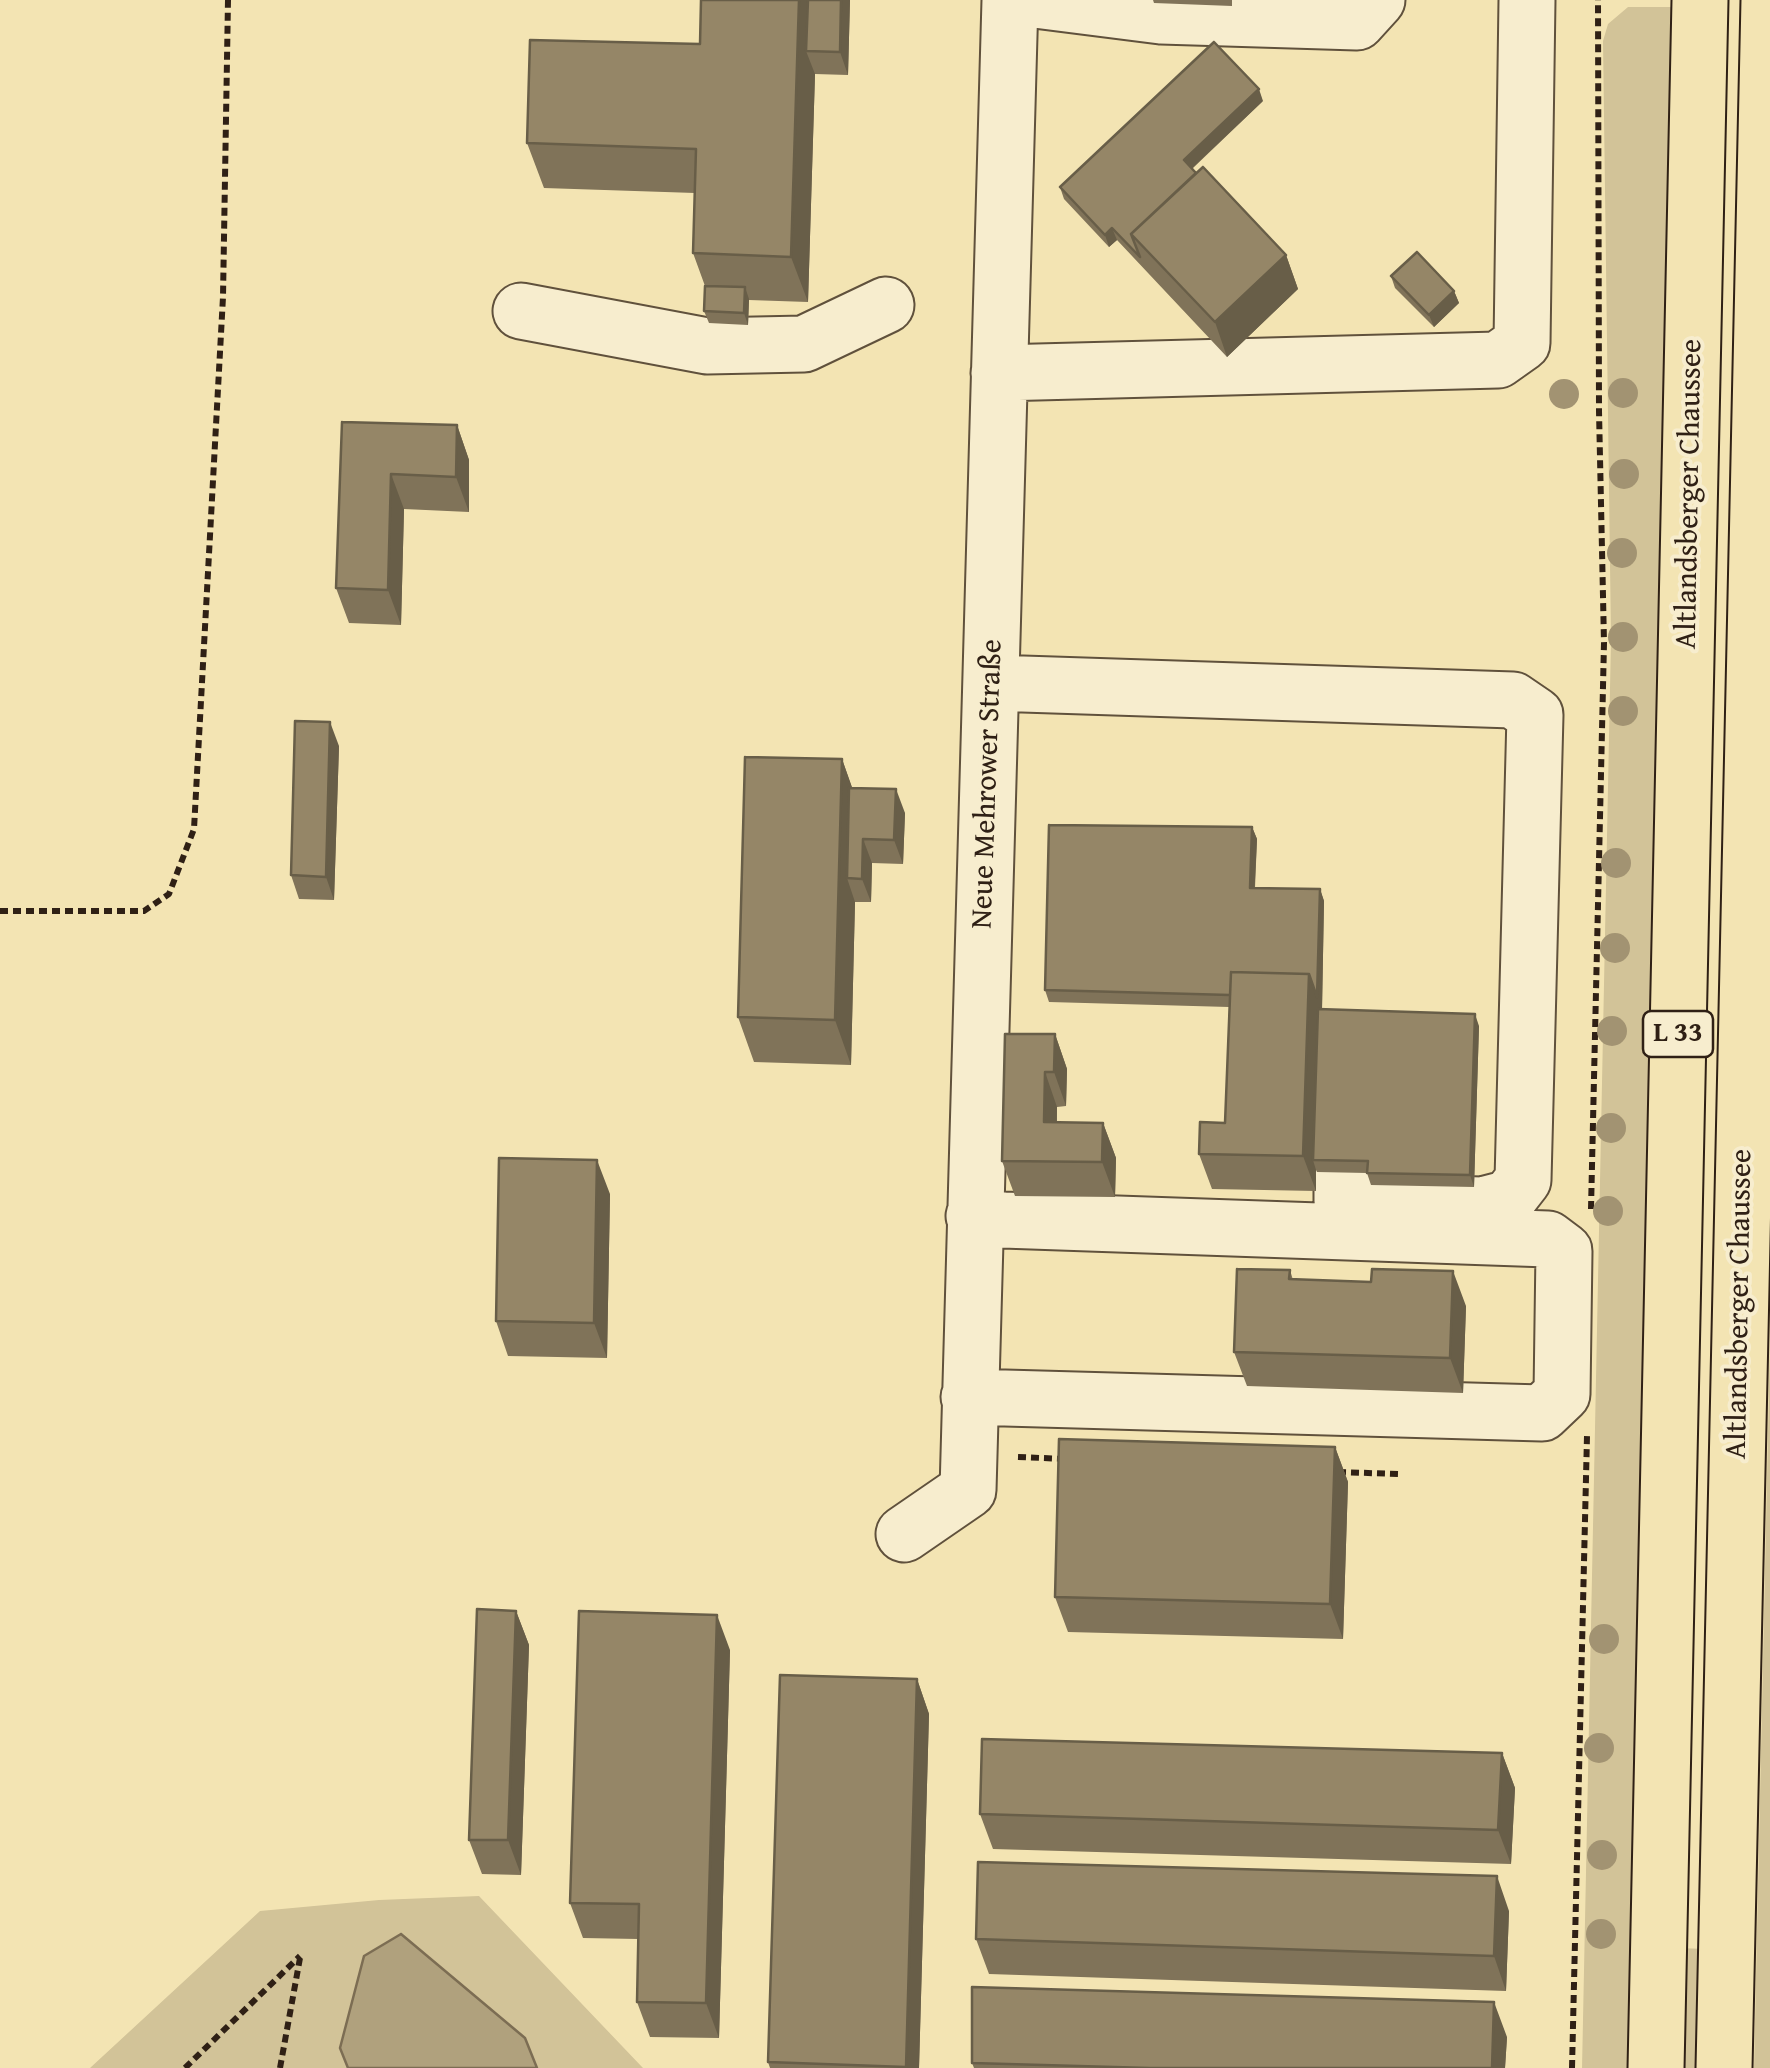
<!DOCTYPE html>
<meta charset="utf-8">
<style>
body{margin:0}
canvas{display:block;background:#f3e4b3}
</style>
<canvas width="1770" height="2068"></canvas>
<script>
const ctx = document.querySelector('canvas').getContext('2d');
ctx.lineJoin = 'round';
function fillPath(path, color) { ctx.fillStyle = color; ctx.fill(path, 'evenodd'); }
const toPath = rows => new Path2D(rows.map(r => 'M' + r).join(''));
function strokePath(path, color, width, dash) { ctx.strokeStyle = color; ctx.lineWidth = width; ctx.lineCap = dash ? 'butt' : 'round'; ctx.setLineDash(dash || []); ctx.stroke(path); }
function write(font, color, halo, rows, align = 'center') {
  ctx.font = font + ' "Gentium Book Plus",serif'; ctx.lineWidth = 8; ctx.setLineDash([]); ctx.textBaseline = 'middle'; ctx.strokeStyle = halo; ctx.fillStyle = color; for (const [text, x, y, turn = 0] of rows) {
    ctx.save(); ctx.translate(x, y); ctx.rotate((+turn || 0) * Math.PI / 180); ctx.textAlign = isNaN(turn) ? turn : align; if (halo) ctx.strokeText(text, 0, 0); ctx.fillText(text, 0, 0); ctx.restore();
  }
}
const green = toPath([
 [1628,7,1674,7,1634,2068,1582,2068,1611,639,1603,41,1608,24],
 [1770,1343,1770,2068,1754,2068],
 [479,1896,643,2068,537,2068,525,2038,340,2048,348,2068,90,2068,260,1911,379,1900],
 [1677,1948,1707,1949,1705,2068,1675,2068]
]);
const water = toPath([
 [401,1934,525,2038,537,2068,348,2068,340,2048,364,1956,401,1934]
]);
const path = toPath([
 [0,911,144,911,169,894,194,829,223,297,228,0],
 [1591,1209,1604,643,1599,411,1598,0],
 [1018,1457,1066,1459],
 [1338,1472,1398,1474],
 [185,2068,300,1956],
 [280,2068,300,1958],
 [1572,2068,1587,1436]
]);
const minor = toPath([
 [1035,0,1161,16,1357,22,1377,0],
 [521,311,707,346,804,344,886,305],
 [999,373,1498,360,1522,343,1527,0],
 [992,683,1513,700,1535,715,1523,1180,1509,1198,1482,1205,1342,1201,1342,1173],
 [969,1397,1542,1413,1562,1394,1564,1251,1548,1239,1003,1220,974,1216],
 [904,1534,968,1490,1010,0]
]);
const major = toPath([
 [1656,2068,1700,0],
 [1724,2068,1769,0]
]);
const trees = [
 [1623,393],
 [1564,394],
 [1624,474],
 [1622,553],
 [1623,637],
 [1623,711],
 [1616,863],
 [1615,948],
 [1612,1031],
 [1611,1128],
 [1608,1211],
 [1604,1639],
 [1599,1748],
 [1602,1855],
 [1601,1934]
];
const wall = toPath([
 [701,0,850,0,848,75,815,74,808,302,749,300,748,325,709,323,704,311,705,286,693,253,695,193,544,188,527,143,700,44],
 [1153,0,1232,0,1232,6,1154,3],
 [1263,101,1192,169,1286,255,1298,289,1227,357,1117,240,1109,247,1064,199,1060,187],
 [1391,276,1454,291,1459,303,1434,327,1395,288],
 [342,422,457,425,469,460,469,512,404,509,401,625,349,623,336,588],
 [339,746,334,900,299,899,291,875],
 [842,759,852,788,905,813,903,864,872,863,871,902,855,902,851,1065,754,1062,738,1017],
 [1252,827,1257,839,1255,888,1320,889,1324,901,1322,1009,1479,1026,1474,1187,1371,1185,1367,1173,1317,1172,1316,1170,1316,1191,1212,1189,1199,1154,1225,1123,1229,1007,1049,1002,1045,990],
 [1055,1034,1067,1069,1066,1106,1057,1107,1057,1123,1103,1123,1116,1158,1115,1197,1015,1196,1002,1161],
 [610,1194,607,1358,508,1356,496,1321],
 [1290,1270,1293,1280,1466,1306,1463,1393,1247,1386,1234,1352],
 [1335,1447,1348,1482,1343,1639,1068,1632,1055,1597],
 [516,1611,529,1645,521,1875,482,1874,469,1840],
 [730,1650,719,2038,650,2037,637,2002,638,1939,583,1938,570,1903],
 [917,1679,929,1714,919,2068,770,2068,768,2062],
 [1502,1753,1515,1788,1511,1864,993,1849,980,1814],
 [1509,1911,1506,1991,989,1974,976,1939],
 [1507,2037,1505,2068,974,2068,972,2063]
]);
const shadedWall = toPath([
 [799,0,817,0,806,51,815,74,808,302,791,257],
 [841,0,850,0,848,75,840,52],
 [1259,89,1263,101,1188,172,1184,160],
 [1112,228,1117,240,1109,247,1105,235],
 [1286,255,1298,289,1227,357,1215,322],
 [745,287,749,299,748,325,744,313],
 [1454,291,1459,303,1434,327,1429,315],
 [457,425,469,460,469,512,456,477],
 [391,474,404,509,401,625,388,590],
 [330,722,339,746,334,900,326,877],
 [842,759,858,804,847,878,855,902,851,1065,835,1020],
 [896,789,905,813,903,864,894,840],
 [1252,827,1257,839,1254,900,1250,888],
 [863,839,872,863,871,902,862,879],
 [1320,889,1324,901,1322,1009,1313,1160,1316,1170,1316,1191,1303,1156,1309,974],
 [1475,1014,1479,1026,1474,1187,1470,1175],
 [1055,1034,1067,1069,1066,1106,1054,1072],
 [1045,1072,1057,1107,1056,1157,1044,1122],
 [1103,1123,1116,1158,1115,1197,1102,1162],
 [597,1160,610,1194,607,1358,594,1323],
 [1453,1271,1466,1306,1463,1393,1450,1358],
 [1335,1447,1348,1482,1343,1639,1330,1604],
 [516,1611,529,1645,521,1875,508,1840],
 [717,1615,730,1650,719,2038,706,2003],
 [917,1679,929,1714,919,2068,906,2068],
 [1502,1753,1515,1788,1511,1864,1498,1830],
 [1497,1876,1509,1911,1506,1991,1494,1956],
 [1494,2002,1507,2037,1505,2068,1492,2068]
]);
const building = toPath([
 [701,0,799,0,791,257,693,253,696,149,527,143,530,40,700,44,701,0],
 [808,0,841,0,840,52,806,51,808,0],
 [1214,42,1259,89,1184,160,1196,173,1131,234,1140,257,1112,228,1105,235,1060,187,1214,42],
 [1203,167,1286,255,1215,322,1131,234,1203,167],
 [1417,252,1454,291,1429,315,1391,276,1417,252],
 [705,286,745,287,744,313,704,311,705,286],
 [342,422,457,425,456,477,391,474,388,590,336,588,342,422],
 [295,721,330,722,326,877,291,875,295,721],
 [745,757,842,759,835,1020,738,1017,745,757],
 [849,788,896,789,894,840,863,839,862,879,847,878,849,788],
 [1049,825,1252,827,1250,888,1320,889,1317,997,1309,974,1231,972,1230,995,1045,990,1049,825],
 [1231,972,1309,974,1303,1156,1199,1154,1200,1122,1225,1123,1231,972],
 [1318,1009,1475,1014,1470,1175,1367,1173,1368,1161,1313,1160,1318,1009],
 [1005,1034,1055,1034,1054,1072,1045,1072,1044,1122,1103,1123,1102,1162,1002,1161,1005,1034],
 [499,1158,597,1160,594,1323,496,1321,499,1158],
 [1237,1269,1290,1270,1289,1279,1371,1282,1372,1269,1453,1271,1450,1358,1234,1352,1237,1269],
 [1059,1439,1335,1447,1330,1604,1055,1597,1059,1439],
 [477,1609,516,1611,508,1840,469,1840,477,1609],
 [579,1611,717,1615,706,2003,637,2002,639,1904,570,1903,579,1611],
 [780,1675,917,1679,906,2067,768,2062,780,1675],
 [982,1739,1502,1753,1498,1830,980,1814,982,1739],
 [978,1862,1497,1876,1494,1956,976,1939,978,1862],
 [972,1987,1494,2002,1492,2068,1150,2068,972,2063,972,1987]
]);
const shields = [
 [1678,1034,70]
];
const shieldNames = [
 ["L 33",1678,1034]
];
const streetNames = [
 ["Altlandsberger Chaussee",1690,494,-89],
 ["Neue Mehrower Straße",988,784,-88],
 ["Altlandsberger Chaussee",1740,1304,-89]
];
fillPath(green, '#d2c398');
fillPath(water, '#b0a17d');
strokePath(water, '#7c6d53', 2.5);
strokePath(minor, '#60513c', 59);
strokePath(major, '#2f2015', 59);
strokePath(path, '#2f2015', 6, [8, 5]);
strokePath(minor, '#f7edce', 55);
strokePath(major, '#f3e4b3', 55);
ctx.fillStyle = '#a29372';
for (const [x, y] of trees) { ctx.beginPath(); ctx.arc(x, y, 15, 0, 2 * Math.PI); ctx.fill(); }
fillPath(wall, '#807359');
fillPath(shadedWall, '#685e48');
fillPath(building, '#958667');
strokePath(building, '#685e48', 2.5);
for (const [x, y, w] of shields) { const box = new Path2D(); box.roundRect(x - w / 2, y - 23, w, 46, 8); ctx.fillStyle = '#f7edce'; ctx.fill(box); strokePath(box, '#2f2015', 2.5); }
write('bold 28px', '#2f2015', null, shieldNames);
write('30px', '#2f2015', '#f7edce', streetNames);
</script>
